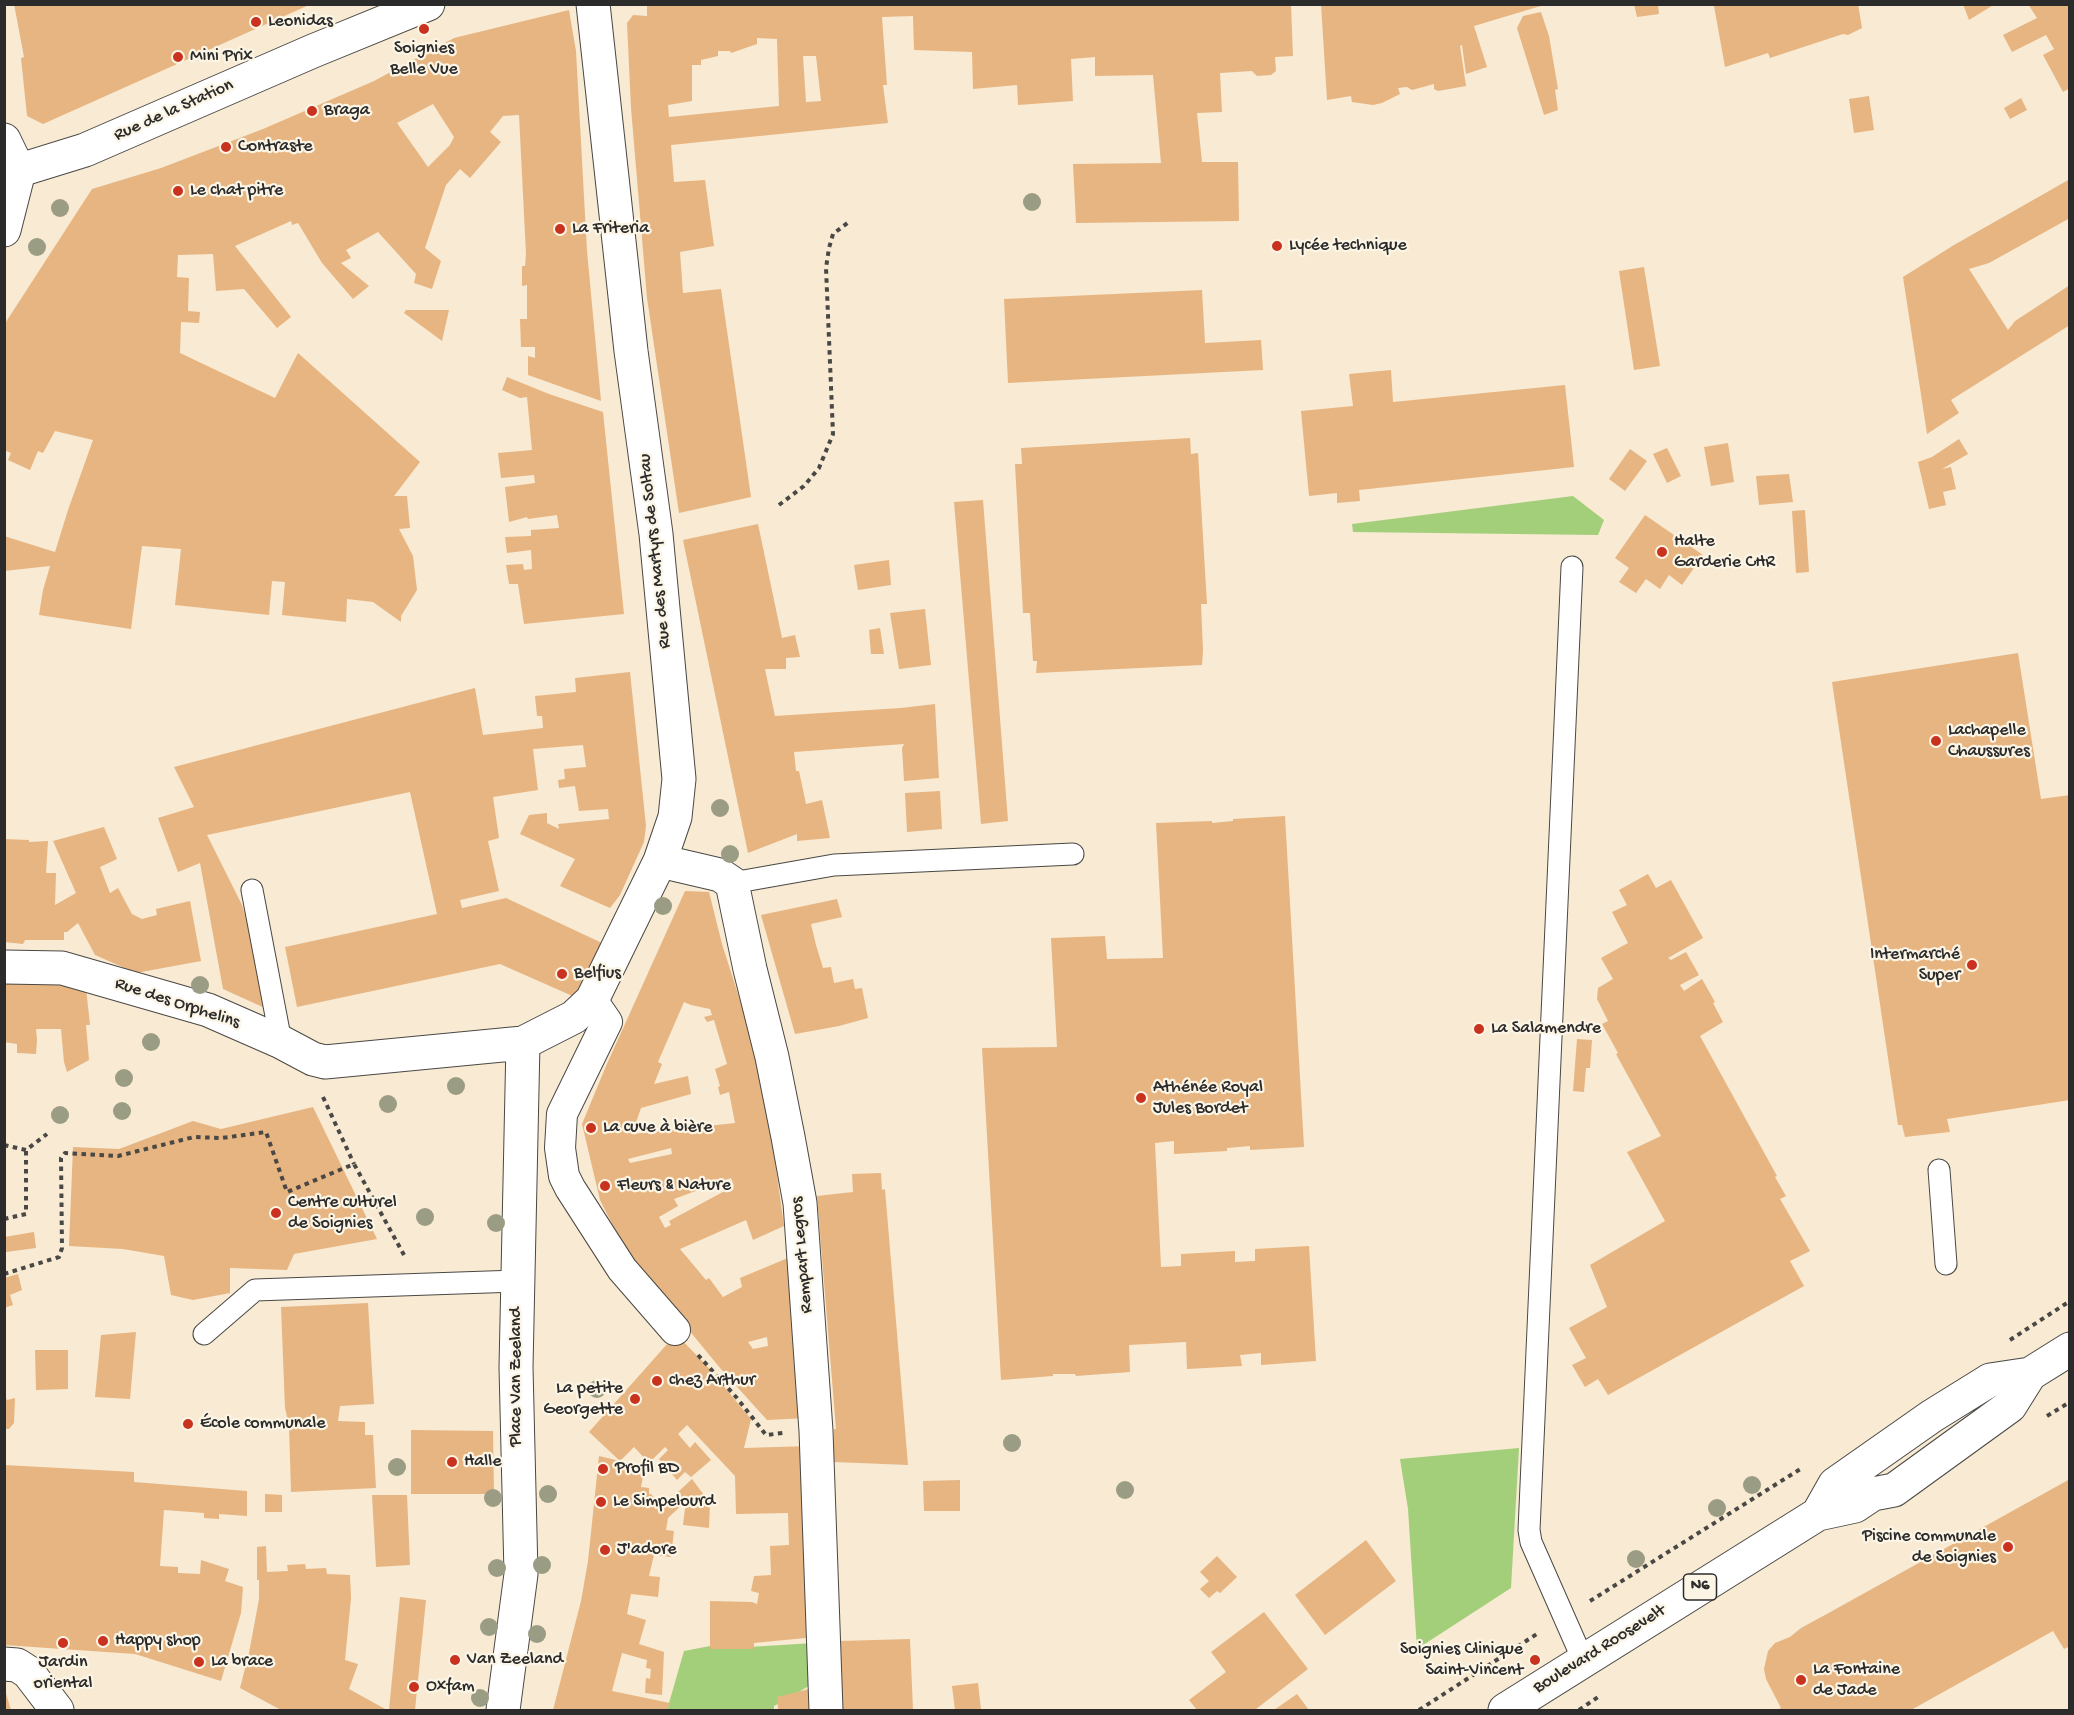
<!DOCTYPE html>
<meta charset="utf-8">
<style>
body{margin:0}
#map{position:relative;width:2074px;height:1715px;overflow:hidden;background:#f8ead3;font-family:"Gochi Hand",sans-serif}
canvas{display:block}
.frame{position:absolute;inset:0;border:6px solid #2b2b2b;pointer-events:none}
</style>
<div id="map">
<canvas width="2074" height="1715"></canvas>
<div class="frame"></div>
</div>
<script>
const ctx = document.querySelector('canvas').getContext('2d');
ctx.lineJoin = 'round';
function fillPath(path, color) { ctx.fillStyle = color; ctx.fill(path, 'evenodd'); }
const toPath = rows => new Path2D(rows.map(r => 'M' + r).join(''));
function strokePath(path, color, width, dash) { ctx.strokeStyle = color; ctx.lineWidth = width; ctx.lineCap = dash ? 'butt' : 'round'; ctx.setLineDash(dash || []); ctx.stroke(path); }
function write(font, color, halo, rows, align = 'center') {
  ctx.font = font + ' "Gochi Hand",sans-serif'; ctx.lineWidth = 4.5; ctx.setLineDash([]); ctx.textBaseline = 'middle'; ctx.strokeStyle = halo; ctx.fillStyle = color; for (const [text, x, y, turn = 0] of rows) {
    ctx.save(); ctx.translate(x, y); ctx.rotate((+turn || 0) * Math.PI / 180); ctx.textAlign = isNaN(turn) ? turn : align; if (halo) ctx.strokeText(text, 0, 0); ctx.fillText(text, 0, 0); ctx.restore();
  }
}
const green = toPath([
 [1573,496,1604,520,1598,535,1353,532,1352,524],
 [1519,1448,1511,1588,1417,1649,1408,1509,1400,1459],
 [814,1643,809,1686,774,1706,774,1710,667,1710,684,1651,710,1646,749,1647]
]);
const building = toPath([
 [14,4,309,4,309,5,43,124,27,116,21,58,24,57],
 [647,4,1291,4,1293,56,1275,57,1276,71,1271,75,1257,76,1252,71,1220,73,1222,112,1197,113,1202,162,1238,162,1239,221,1076,223,1073,164,1161,163,1153,75,1095,76,1095,57,1071,59,1073,101,1018,105,1017,85,973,89,972,52,914,50,913,16,882,17,887,85,883,85,888,123,671,145,674,182,705,180,714,246,680,252,683,293,721,289,751,497,679,513,647,298,631,108,627,23,633,15,647,16],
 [757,38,777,39,779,106,669,117,668,105,692,101,692,65,701,65,701,60,718,56,718,51,730,51,731,53,757,44],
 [803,56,816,56,821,101,806,102],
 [1321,4,1543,4,1544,5,1474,26,1487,67,1466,74,1462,45,1460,46,1466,86,1438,91,1434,89,1434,84,1412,90,1407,87,1398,88,1400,94,1382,103,1373,105,1352,102,1351,96,1327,100],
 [1634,4,1658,4,1659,14,1637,17],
 [1718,4,1858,4,1862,28,1848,35,1843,34,1770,58,1768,53,1725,67,1714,6],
 [1963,4,1995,4,1969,20],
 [2028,4,2070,4,2070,88,2063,92,2043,55,2054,49,2046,35,2012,52,2003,35,2037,18],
 [569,10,576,51,587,251,601,401,528,375,528,356,535,358,535,347,521,347,520,319,527,319,527,285,522,286,522,266,525,266,526,254,519,115,503,116,490,132,501,142,470,178,460,169,446,185,425,248,441,261,432,289,414,283,416,274,378,232,346,250,351,258,341,263,369,286,353,299,322,263,298,223,292,225,291,221,235,246,291,317,277,328,244,289,216,291,213,254,178,255,177,277,189,278,188,311,200,312,199,323,181,322,180,353,275,398,298,353,420,462,394,496,407,496,410,528,399,529,413,556,417,590,401,616,401,622,373,602,347,599,346,622,282,615,285,582,272,581,269,615,175,605,181,549,142,546,131,629,39,615,43,590,50,566,4,571,4,536,55,552,68,510,93,440,55,431,43,453,38,451,30,470,8,460,11,453,4,450,4,325,92,189,161,168,263,129,374,81,454,38],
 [433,104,454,137,450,145,428,167,397,123],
 [1541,12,1549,36,1558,89,1555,90,1558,110,1544,115,1517,28,1523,16],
 [1869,96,1874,130,1854,133,1849,99],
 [2021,98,2027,110,2010,119,2004,108],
 [2070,179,2070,218,1989,263,1969,269,2008,330,2015,321,2070,285,2070,325,1951,400,1959,413,1927,434,1903,277,1954,245],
 [1644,267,1660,366,1634,370,1619,271],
 [1202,290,1205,343,1261,340,1263,370,1008,383,1004,299],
 [406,310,449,310,442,341,404,313],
 [1391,370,1393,402,1565,385,1574,467,1359,490,1360,501,1337,503,1337,493,1309,496,1301,411,1353,406,1349,374],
 [507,377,549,394,603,412,624,614,524,624,518,584,509,584,506,565,523,564,524,570,532,569,531,550,507,553,505,537,531,536,531,530,559,528,557,515,528,519,527,517,509,522,505,487,535,483,534,475,501,478,498,453,532,450,527,397,520,398,502,390],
 [1190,438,1191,454,1198,453,1207,604,1201,604,1203,651,1202,665,1036,673,1037,661,1033,661,1030,613,1023,613,1015,464,1022,464,1021,448],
 [1959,439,1968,454,1942,469,1951,467,1956,489,1943,492,1946,505,1929,509,1918,462,1932,457],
 [1728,443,1734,482,1711,486,1704,447],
 [1667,448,1681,476,1667,483,1653,454],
 [1630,449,1647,461,1625,491,1609,479],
 [1789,474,1793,502,1759,505,1756,476],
 [983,500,1008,821,981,824,954,502],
 [1805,510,1809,572,1796,573,1792,511],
 [1645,515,1703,555,1682,585,1669,575,1660,589,1646,579,1636,593,1619,582,1629,568,1615,558],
 [758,524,782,638,795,635,800,657,786,658,786,669,765,669,775,716,901,708,935,704,939,778,904,781,902,748,904,744,794,752,796,771,799,771,806,804,822,800,830,838,797,841,797,834,748,853,683,540],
 [889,560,891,585,858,590,854,565],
 [925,609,931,665,899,669,890,613],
 [880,628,884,654,871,654,869,630],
 [2018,653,2041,799,2070,795,2070,1100,1947,1119,1950,1132,1905,1137,1902,1125,1898,1125,1832,682],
 [630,672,646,826,644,842,620,895,610,908,560,886,575,859,520,834,529,815,547,813,547,823,559,829,558,824,609,819,608,809,579,811,575,786,559,788,558,780,565,779,564,769,586,767,583,745,533,749,538,790,493,797,499,838,488,841,499,891,460,900,462,908,506,898,602,943,577,998,500,964,297,1007,285,947,437,914,410,792,207,835,242,905,257,951,267,1009,223,989,200,863,178,872,158,818,194,807,174,767,475,688,483,735,543,728,542,716,537,716,535,696,576,692,575,678],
 [940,791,942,829,907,832,905,793],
 [1285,816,1304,1147,1250,1150,1250,1146,1227,1148,1227,1151,1174,1154,1174,1141,1155,1143,1161,1267,1181,1266,1181,1254,1235,1251,1235,1262,1255,1261,1255,1249,1309,1246,1316,1361,1261,1365,1261,1353,1240,1355,1242,1366,1187,1369,1186,1342,1129,1345,1130,1372,1076,1376,1075,1374,1053,1374,1053,1376,1001,1380,982,1048,1057,1047,1051,938,1105,936,1107,959,1163,958,1156,823,1212,821,1212,823,1233,821,1233,819],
 [104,827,117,859,100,867,110,893,118,888,132,914,142,919,157,915,156,909,190,901,201,961,136,973,95,955,78,923,67,932,64,932,64,940,25,940,23,944,4,942,4,839,29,840,29,842,48,841,46,873,56,873,55,905,76,893,53,841],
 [1648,874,1656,888,1671,880,1703,938,1668,958,1671,960,1686,952,1699,975,1680,985,1684,991,1702,979,1715,1002,1713,1003,1723,1022,1700,1036,1777,1176,1775,1177,1786,1196,1780,1199,1810,1251,1790,1261,1804,1286,1608,1395,1598,1379,1585,1387,1572,1365,1586,1358,1569,1328,1607,1307,1590,1265,1665,1221,1627,1152,1661,1136,1616,1054,1618,1053,1602,1024,1608,1021,1597,999,1598,988,1613,979,1601,958,1628,943,1612,912,1627,905,1619,890],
 [685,891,709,892,722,944,752,1038,769,1118,784,1226,753,1240,746,1220,680,1249,706,1280,709,1278,723,1297,742,1287,740,1278,795,1255,808,1418,767,1420,720,1368,643,1274,612,1224,600,1200,582,1124,606,1066],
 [684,1002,691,1005,710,1009,712,1015,704,1017,707,1022,714,1020,727,1064,715,1069,720,1086,718,1087,720,1095,729,1092,735,1123,632,1134,641,1108,691,1094,688,1076,654,1084,662,1064,658,1062],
 [671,1148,672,1154,630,1163,628,1159],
 [731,1178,734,1186,669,1221,671,1225,665,1228,659,1217,678,1206,674,1199],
 [767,1337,768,1346,753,1349,748,1342],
 [837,899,842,917,811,924,816,945,823,968,831,967,834,983,853,979,855,989,862,988,868,1018,839,1026,795,1034,761,915],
 [4,974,85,979,90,1025,86,1025,89,1060,67,1072,64,1062,61,1029,36,1029,37,1040,36,1054,17,1053,17,1044,4,1042],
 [1577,1039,1592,1040,1590,1068,1586,1068,1584,1092,1573,1091],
 [313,1107,377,1239,294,1254,287,1270,230,1268,230,1293,193,1300,171,1295,164,1256,123,1249,69,1246,73,1147,119,1149,193,1121,221,1129],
 [881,1173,882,1190,885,1189,908,1465,834,1462,834,1429,836,1429,817,1196,853,1192,852,1174],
 [34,1232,36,1248,6,1252,4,1237],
 [18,1274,22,1290,10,1295,13,1305,4,1308,4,1278],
 [368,1303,374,1404,340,1406,338,1421,365,1422,365,1435,373,1435,376,1488,291,1492,289,1426,285,1408,281,1307],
 [136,1332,130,1399,95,1397,101,1335],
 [676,1334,706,1365,751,1419,744,1448,810,1446,816,1637,754,1643,754,1649,710,1649,710,1601,752,1602,757,1604,759,1593,751,1591,754,1576,771,1575,770,1546,789,1545,788,1513,736,1514,735,1476,687,1425,678,1434,690,1448,695,1442,711,1460,691,1477,685,1472,677,1480,659,1459,668,1450,665,1447,649,1463,634,1447,620,1461,645,1466,641,1487,649,1488,649,1494,651,1494,662,1507,692,1479,710,1503,709,1528,683,1525,686,1501,668,1518,666,1530,674,1531,671,1557,654,1555,649,1576,660,1577,658,1597,631,1594,627,1614,646,1620,639,1644,664,1652,662,1695,645,1693,646,1678,650,1679,651,1669,646,1668,647,1660,622,1653,612,1691,670,1703,667,1710,553,1710,581,1601,588,1561,599,1456,620,1461,589,1432],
 [35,1350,68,1350,68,1389,36,1390],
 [4,1394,7,1400,15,1398,14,1423,9,1429,4,1429],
 [411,1430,493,1431,494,1494,411,1494],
 [4,1465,134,1472,134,1482,247,1491,247,1516,219,1514,219,1519,204,1518,204,1513,164,1510,160,1566,178,1567,178,1573,200,1574,201,1560,229,1569,225,1581,243,1587,241,1613,221,1681,135,1654,4,1645],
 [2070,1479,2070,1646,2064,1649,2053,1631,1911,1710,1776,1710,1781,1708,1766,1679,1764,1669,1768,1651,1775,1643,1790,1637,1801,1628,1825,1615],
 [960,1480,960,1511,924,1511,923,1481],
 [265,1494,282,1495,282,1512,265,1512],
 [372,1495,407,1495,410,1565,376,1567],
 [1366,1540,1396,1581,1325,1635,1295,1595],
 [266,1546,267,1572,288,1571,287,1565,305,1564,306,1569,326,1568,327,1574,350,1575,351,1598,345,1660,358,1664,349,1689,387,1710,281,1710,240,1688,249,1653,259,1599,259,1580,257,1580,257,1547],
 [1217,1556,1237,1577,1220,1593,1217,1591,1209,1598,1200,1589,1209,1581,1200,1572],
 [400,1597,426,1600,415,1710,389,1710],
 [1264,1612,1308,1669,1256,1709,1256,1710,1197,1710,1189,1700,1226,1672,1211,1652],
 [910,1639,913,1710,841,1710,840,1641],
 [978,1683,981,1710,955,1710,952,1686],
 [813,1688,814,1710,778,1710,777,1697],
 [4,1690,5,1690,11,1710,4,1710],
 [1297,1694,1309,1710,1274,1710]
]);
const path = toPath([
 [779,505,804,486,819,468,833,434,826,268,829,248,833,234,850,221],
 [323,1097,354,1164],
 [4,1145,26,1150,47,1134],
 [4,1219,26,1214,26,1150],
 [4,1274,59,1257,62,1248,61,1158,65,1153,118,1156,194,1137,222,1138,266,1132,287,1192,354,1164,404,1255],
 [2010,1340,2070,1301],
 [698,1355,737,1398,766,1435,783,1433],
 [2047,1416,2070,1402],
 [1590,1601,1802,1468],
 [1419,1710,1540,1632],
 [1579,1710,1601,1695]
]);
const service = toPath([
 [1572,567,1529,1530,1531,1542,1583,1660],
 [732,883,834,865,1073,854],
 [252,890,281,1042],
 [1939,1170,1946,1264],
 [204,1334,255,1290,517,1281]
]);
const pedestrian = toPath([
 [592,1000,607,1022,562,1114,560,1148,564,1176,570,1188,622,1269,675,1330]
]);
const minor = toPath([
 [4,140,19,171,4,230],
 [660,861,720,875,732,883,750,969,772,1057,788,1137,800,1203,816,1431,826,1710],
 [4,967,62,968,208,1010,281,1042,313,1059,325,1062,523,1043,574,1017,592,1000,660,861,675,817,679,779,656,534,631,351,593,4],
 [4,1664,17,1665,28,1672,57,1710],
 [503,1710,521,1574,516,1367,523,1043]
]);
const tertiary = toPath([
 [4,175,85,150,313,51,428,4]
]);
const primary = toPath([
 [1818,1514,1835,1484,1932,1416,1990,1380,2030,1374],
 [1505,1710,1818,1514,1855,1506,1873,1494,1894,1490,2010,1406,2030,1374,2070,1349]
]);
const trees = [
 [1032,202],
 [60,208],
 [37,247],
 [720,808],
 [730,854],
 [663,906],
 [200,985],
 [151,1042],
 [124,1078],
 [456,1086],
 [388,1104],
 [122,1111],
 [60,1115],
 [425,1217],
 [496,1223],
 [597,1389],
 [1012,1443],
 [397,1467],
 [1752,1485],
 [1125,1490],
 [548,1494],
 [493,1498],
 [1717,1508],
 [1636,1559],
 [542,1565],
 [497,1568],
 [489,1627],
 [537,1634],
 [480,1698]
];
const markers = [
 [256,22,6,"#c8321e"],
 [424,29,6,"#c8321e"],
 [178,57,6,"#c8321e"],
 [312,111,6,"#c8321e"],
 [226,147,6,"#c8321e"],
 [178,191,6,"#c8321e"],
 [560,229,6,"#c8321e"],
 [1277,246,6,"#c8321e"],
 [1662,552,6,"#c8321e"],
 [1936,741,6,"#c8321e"],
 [1972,965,6,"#c8321e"],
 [562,974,6,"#c8321e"],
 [1479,1029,6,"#c8321e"],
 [1141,1098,6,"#c8321e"],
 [591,1128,6,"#c8321e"],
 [605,1186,6,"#c8321e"],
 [276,1213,6,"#c8321e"],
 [657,1381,6,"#c8321e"],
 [635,1399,6,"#c8321e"],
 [188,1424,6,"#c8321e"],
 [452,1462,6,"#c8321e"],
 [603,1469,6,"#c8321e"],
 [601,1502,6,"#c8321e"],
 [2008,1547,6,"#c8321e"],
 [605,1550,6,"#c8321e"],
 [103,1641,6,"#c8321e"],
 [63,1643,6,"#c8321e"],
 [455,1660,6,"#c8321e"],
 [1535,1660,6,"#c8321e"],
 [199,1662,6,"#c8321e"],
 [1801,1680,6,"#c8321e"],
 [414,1687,6,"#c8321e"]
];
const shields = [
 [1700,1587,33]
];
const shieldNames = [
 ["N6",1700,1587]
];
const poiNames = [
 ["Leonidas",268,22],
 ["Soignies",424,49,"center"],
 ["Belle Vue",424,70,"center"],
 ["Mini Prix",190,57],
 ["Braga",324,111],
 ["Contraste",238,147],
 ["Le chat pitre",190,191],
 ["La Friteria",572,229],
 ["Lycée technique",1289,246],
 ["Halte",1674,542],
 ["Garderie CHR",1674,563],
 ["Lachapelle",1948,731],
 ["Chaussures",1948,752],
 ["Intermarché",1960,955,"right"],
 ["Super",1960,976,"right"],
 ["Belfius",574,974],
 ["La Salamendre",1491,1029],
 ["Athénée Royal",1153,1088],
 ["Jules Bordet",1153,1109],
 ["La cuve à bière",603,1128],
 ["Fleurs & Nature",617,1186],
 ["Centre culturel",288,1203],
 ["de Soignies",288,1224],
 ["chez Arthur",669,1381],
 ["La petite",623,1389,"right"],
 ["Georgette",623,1410,"right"],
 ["École communale",200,1424],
 ["Halle",464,1462],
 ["Profil BD",615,1469],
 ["Le Simpelourd",613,1502],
 ["Piscine communale",1996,1537,"right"],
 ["de Soignies",1996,1558,"right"],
 ["J'adore",617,1550],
 ["Happy shop",115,1641],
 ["Soignies Clinique",1523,1650,"right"],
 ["Saint-Vincent",1523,1671,"right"],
 ["Van Zeeland",467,1660],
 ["La brace",211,1662],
 ["Jardin",63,1663,"center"],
 ["oriental",63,1684,"center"],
 ["La Fontaine",1813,1670],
 ["de Jade",1813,1691],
 ["Oxfam",426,1687]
];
const streetNames = [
 ["Rue de la Station",174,111,-24],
 ["Rue des Martyrs de Soltau",656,551,-96],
 ["Rue des Orphelins",177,1004,18],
 ["Rempart Legros",803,1255,-95],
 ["Place Van Zeeland",517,1377,-90],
 ["Boulevard Roosevelt",1600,1650,-32]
];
fillPath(green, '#a3cf7b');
fillPath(building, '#e7b581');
strokePath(service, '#4a4844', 23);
strokePath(pedestrian, '#4a4844', 32);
strokePath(minor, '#4a4844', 35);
strokePath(tertiary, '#4a4844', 35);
strokePath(primary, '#4a4844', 35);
strokePath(path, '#4a4844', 4, [4.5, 4.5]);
strokePath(service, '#fff', 21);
strokePath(pedestrian, '#fff', 30);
strokePath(minor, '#fff', 33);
strokePath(tertiary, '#fff', 33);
strokePath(primary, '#fff', 33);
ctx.fillStyle = '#9b9c84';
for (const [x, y] of trees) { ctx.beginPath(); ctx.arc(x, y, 9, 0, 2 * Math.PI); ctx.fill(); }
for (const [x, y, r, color] of markers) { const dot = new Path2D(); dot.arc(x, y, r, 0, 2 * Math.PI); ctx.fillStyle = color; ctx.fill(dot); strokePath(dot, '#fcf5e5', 2); }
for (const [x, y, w] of shields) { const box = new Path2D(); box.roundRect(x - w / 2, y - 13, w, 26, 4.5); ctx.fillStyle = '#fcf5e5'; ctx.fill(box); strokePath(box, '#2b2b2b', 1.5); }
write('bold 16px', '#2b2b2b', null, shieldNames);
write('18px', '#2b2b2b', '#fcf5e5', poiNames, 'left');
write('18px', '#2b2b2b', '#fcf5e5', streetNames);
</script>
